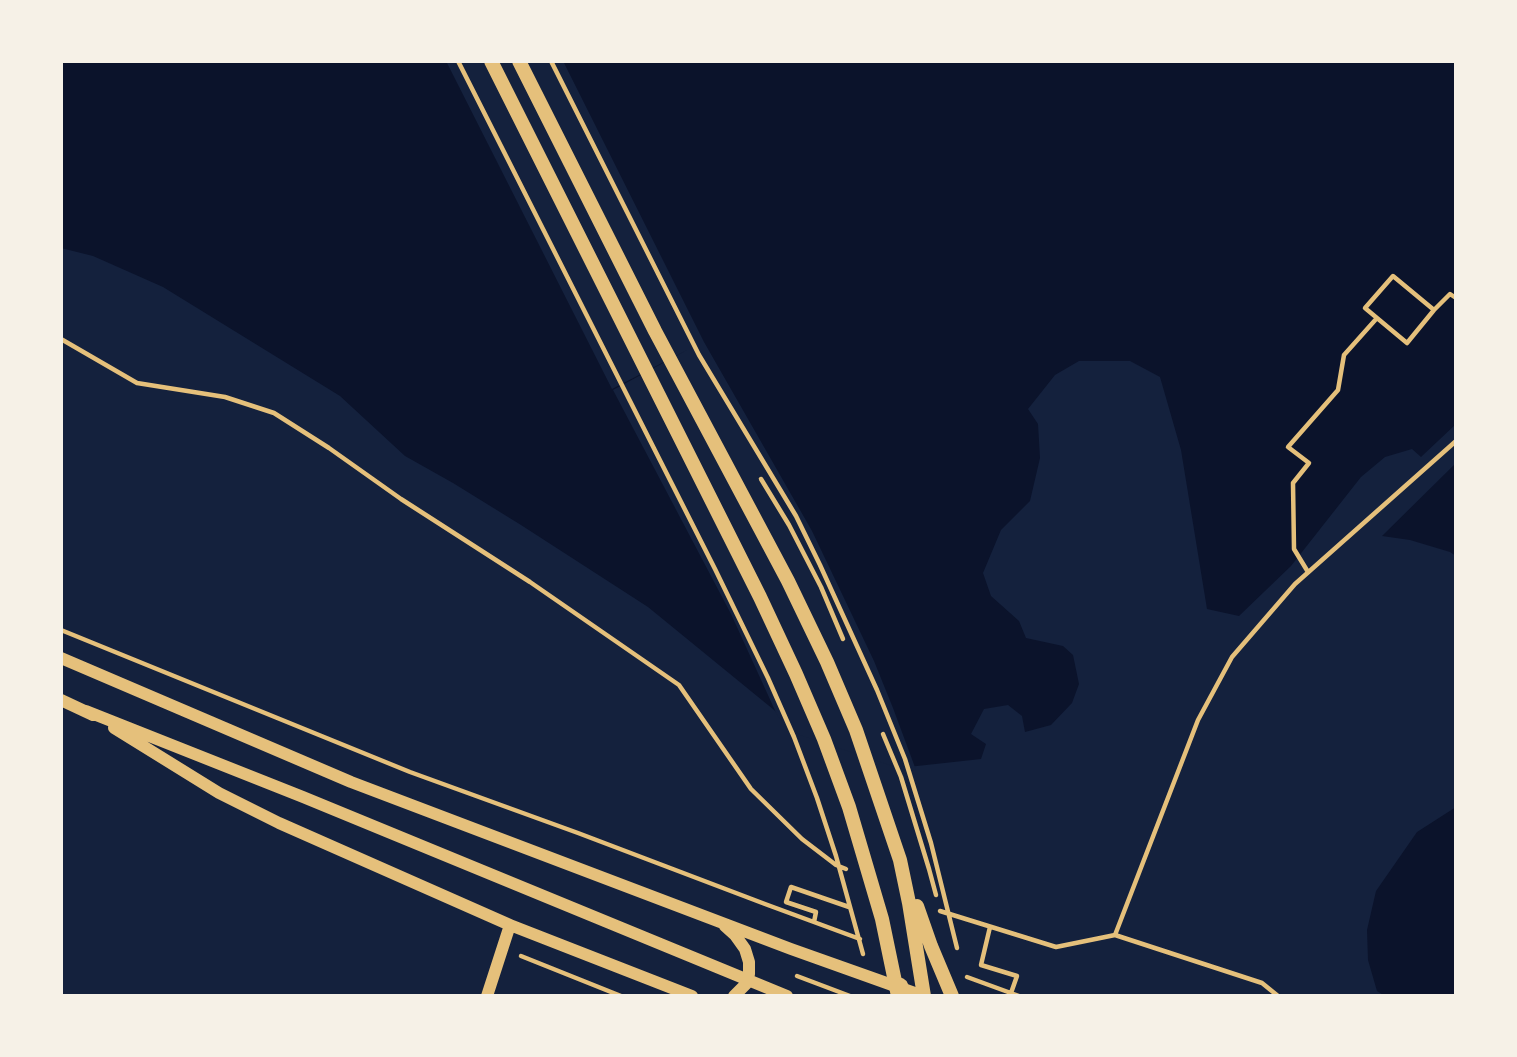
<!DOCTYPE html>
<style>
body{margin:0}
#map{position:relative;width:1517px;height:1057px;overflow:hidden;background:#14213d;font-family:"Noto Sans",sans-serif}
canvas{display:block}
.frame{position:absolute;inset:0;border:63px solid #f6f1e7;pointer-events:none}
</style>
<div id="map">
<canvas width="1517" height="1057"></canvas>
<div class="frame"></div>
</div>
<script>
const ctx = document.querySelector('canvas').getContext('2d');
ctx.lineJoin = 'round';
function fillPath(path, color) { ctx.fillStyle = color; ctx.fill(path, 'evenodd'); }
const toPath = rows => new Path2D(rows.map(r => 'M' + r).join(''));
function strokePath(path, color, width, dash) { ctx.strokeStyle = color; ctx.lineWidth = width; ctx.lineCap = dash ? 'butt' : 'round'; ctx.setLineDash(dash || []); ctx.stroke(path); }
const water = toPath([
 [61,61,1456,61,1456,424,1421,457,1412,449,1385,457,1361,477,1291,566,1239,616,1207,609,1181,450,1160,377,1130,361,1079,361,1055,375,1028,409,1038,424,1040,458,1030,501,1001,530,983,573,991,596,1019,621,1026,638,1063,646,1073,655,1079,684,1072,703,1051,725,1025,732,1022,716,1008,705,984,709,971,734,986,744,981,759,908,767,801,732,648,607,521,525,453,483,405,456,340,396,163,287,93,256,61,248],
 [1456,463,1456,556,1450,552,1410,540,1382,536],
 [1456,807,1456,996,1385,996,1377,991,1368,960,1367,930,1376,891,1417,832]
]);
const pier = toPath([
 [446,61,563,61,704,342,812,531,874,661,893,708,916,770,907,771,800,735,778,717,731,614,613,390,689,349,612,389]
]);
const path = toPath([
 [458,61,715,569,768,678,794,737,817,798,836,856,863,954],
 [551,61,699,355,796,516,820,565,877,690,905,759,931,843,957,948],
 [1434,310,1393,276,1365,308,1407,343,1434,310,1450,294,1456,298],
 [61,339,137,383,225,397,274,413,329,448,401,499,530,582,679,685,751,789,802,839,836,865,846,869],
 [761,479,789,525,821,587,843,639],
 [1308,572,1294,549,1293,483,1309,463,1288,447,1338,390,1344,355,1377,318],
 [61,630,410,772,578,833,765,904,860,939],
 [883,734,901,777,929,869,936,895],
 [940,911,1056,947,1115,935,1262,983,1278,996],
 [814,922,816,912,786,902,791,887,849,907],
 [990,927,981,965,1017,976,1011,993],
 [1115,935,1198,720,1232,657,1295,584,1456,441],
 [521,956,621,996],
 [797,976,850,996],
 [967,977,1019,996]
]);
const tertiary = toPath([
 [61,658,351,782,791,949,923,996],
 [61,700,93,715],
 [86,711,303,797,787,996],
 [114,728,219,793,279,823,510,925,487,996],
 [510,925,692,996],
 [725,926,735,935,745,949,749,962,749,974,746,984,734,996]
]);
const secondary = toPath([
 [491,61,760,597,796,674,824,739,849,807,882,919,898,996],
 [519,61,655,331,788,581,827,662,856,730,900,860,909,903,924,996],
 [917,906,931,946,952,996]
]);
const trunk = toPath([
 [899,987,902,996]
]);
fillPath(water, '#0b132b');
fillPath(pier, '#14213d');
strokePath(path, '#e5c07b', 4.5);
strokePath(tertiary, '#e5c07b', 12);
strokePath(secondary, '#e5c07b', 14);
strokePath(trunk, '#e5c07b', 19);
</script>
